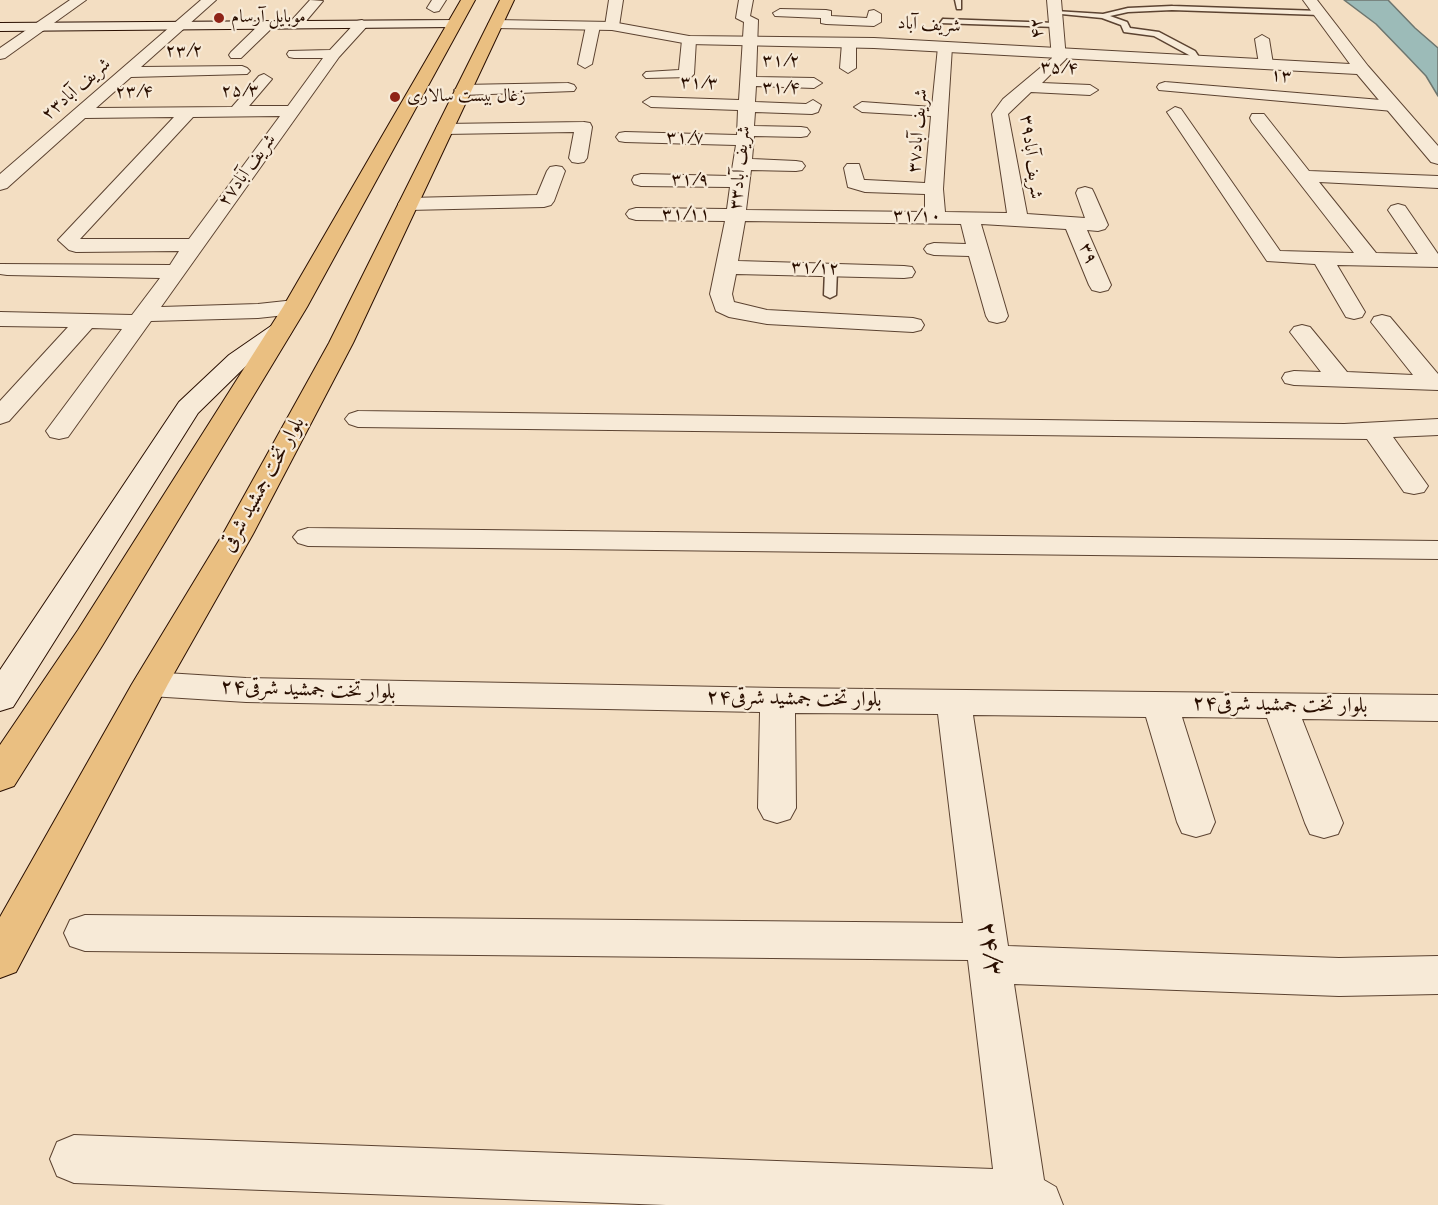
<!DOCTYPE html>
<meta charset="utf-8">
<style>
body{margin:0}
canvas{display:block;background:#f3dec2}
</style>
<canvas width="1438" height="1205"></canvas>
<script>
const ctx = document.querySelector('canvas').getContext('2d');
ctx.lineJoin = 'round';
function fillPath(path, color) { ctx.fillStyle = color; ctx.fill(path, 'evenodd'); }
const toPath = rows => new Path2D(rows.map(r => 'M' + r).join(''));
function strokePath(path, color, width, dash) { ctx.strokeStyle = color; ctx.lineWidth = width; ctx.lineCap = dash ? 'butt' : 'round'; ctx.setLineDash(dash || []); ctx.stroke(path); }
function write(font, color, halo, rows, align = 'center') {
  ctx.font = font + ' "IM FELL English",Amiri,serif'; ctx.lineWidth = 4.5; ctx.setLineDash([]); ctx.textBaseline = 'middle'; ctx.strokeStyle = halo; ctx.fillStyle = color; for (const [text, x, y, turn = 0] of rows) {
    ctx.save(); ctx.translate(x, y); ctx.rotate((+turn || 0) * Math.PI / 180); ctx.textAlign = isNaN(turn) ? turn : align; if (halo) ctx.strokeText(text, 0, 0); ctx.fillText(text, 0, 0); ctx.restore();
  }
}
const water = toPath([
 [1344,0,1388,0,1415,28,1438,48,1438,96,1426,76,1406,55,1376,24,1344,0]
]);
const service = toPath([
 [955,0,961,0,961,9,957,9,955,0],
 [1172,6,1320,11,1324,13,1320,15,1172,10,1128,12,1110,16,1127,22,1130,28,1159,32,1195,51,1201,60,1197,62,1189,55,1154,36,1124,32,1121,25,1102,18,1051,13,1055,11,1103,14,1128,8,1172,6],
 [943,19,1056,23,1060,25,1056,27,940,23,943,19],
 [831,267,837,270,836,295,830,298,824,295,825,270,831,267]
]);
const minor = toPath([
 [70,0,86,0,5,58,0,59,0,48,70,0],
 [201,0,216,0,141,67,242,66,247,68,250,71,247,74,131,77,96,108,232,107,259,76,264,74,272,79,249,106,288,106,323,58,294,58,289,57,287,54,289,51,330,50,357,21,362,20,369,24,339,57,161,307,258,304,295,300,303,302,306,307,303,312,295,314,258,318,151,321,68,437,59,439,50,437,46,431,122,329,92,328,9,421,0,424,0,401,68,327,0,326,0,312,132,315,160,278,7,275,0,274,0,264,170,265,179,251,76,252,69,250,58,240,174,117,85,118,7,188,0,190,0,174,201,0],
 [280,116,189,239,80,239,193,117,280,116],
 [310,0,323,1,301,27,291,27,289,24,291,21,310,0],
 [432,0,446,0,439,11,434,12,427,8,432,0],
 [609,0,623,0,619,26,612,30,605,26,609,0],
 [739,0,753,0,750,16,758,20,756,77,814,78,822,83,814,88,756,86,755,102,806,104,813,100,821,105,818,112,812,114,755,112,754,126,801,127,807,128,810,132,807,136,801,137,754,136,752,159,796,161,802,162,805,166,802,170,796,171,751,170,746,210,925,212,925,194,865,192,848,187,844,168,847,164,859,164,864,180,866,180,925,183,931,116,862,112,854,107,862,102,932,107,938,47,945,43,952,47,943,189,945,212,1007,213,992,114,1003,99,1052,58,1047,0,1061,0,1066,59,1042,83,1090,85,1098,90,1090,95,1031,92,1008,114,1027,214,1085,218,1076,193,1078,189,1085,187,1092,189,1094,193,1108,225,1105,229,1098,231,1087,230,1111,285,1108,290,1100,292,1092,290,1089,285,1066,229,981,224,1008,316,1005,321,997,323,989,321,986,316,969,256,934,255,927,253,924,249,927,245,934,243,966,244,961,224,745,221,738,261,904,266,912,267,915,272,912,277,904,278,736,274,732,294,734,302,767,310,913,318,921,320,924,325,921,330,913,332,767,324,729,317,716,311,710,294,725,221,636,220,629,218,626,214,629,210,636,208,727,209,730,187,641,186,634,184,632,180,634,176,641,174,731,176,736,145,625,142,619,141,616,137,619,133,625,132,737,135,738,110,651,107,643,102,651,97,739,100,744,22,736,18,739,0],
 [780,9,826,10,831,11,831,16,867,18,869,11,874,10,881,14,881,22,874,26,826,24,821,23,821,18,775,16,773,13,780,9],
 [267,21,274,25,272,28,241,58,231,58,229,55,231,52,262,22,267,21],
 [593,22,600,26,592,64,585,68,578,64,586,26,593,22],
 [1262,35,1269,39,1273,64,1266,68,1259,64,1255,39,1262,35],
 [689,36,696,40,694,74,691,77,646,78,643,75,646,72,679,70,682,40,689,36],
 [849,39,856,43,856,68,848,73,840,68,842,43,849,39],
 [1165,82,1393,101,1401,106,1393,111,1159,90,1157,87,1159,84,1165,82],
 [568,83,574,85,576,88,574,91,462,95,454,90,462,85,568,83],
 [1175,107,1181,109,1280,251,1354,253,1252,122,1250,118,1252,114,1264,114,1309,171,1438,176,1438,188,1319,182,1376,253,1418,254,1388,210,1391,206,1398,204,1405,206,1438,254,1438,267,1337,265,1365,312,1362,317,1354,319,1346,317,1315,264,1267,261,1167,112,1175,107],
 [584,122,590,123,592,127,587,158,584,162,578,163,572,162,569,158,574,132,444,134,438,133,436,129,438,125,444,124,584,122],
 [556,166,562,167,565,171,554,201,551,205,544,207,408,210,401,208,398,204,401,200,408,198,537,195,547,171,550,167,556,166],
 [1382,315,1390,317,1438,374,1438,390,1294,385,1285,383,1282,378,1285,373,1294,371,1321,372,1290,332,1294,327,1302,325,1310,327,1347,372,1413,375,1371,322,1374,317,1382,315],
 [358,411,1344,424,1438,419,1438,435,1393,437,1428,486,1424,492,1414,494,1404,492,1367,439,358,427,349,424,345,419,349,414,358,411],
 [308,528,1438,541,1438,559,308,546,298,543,293,537,298,531,308,528],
 [150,672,246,678,778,688,1438,695,1438,721,1302,719,1343,823,1338,834,1324,838,1310,834,1305,823,1267,718,1182,717,1215,822,1210,833,1196,837,1182,833,1177,822,1146,717,973,715,1008,946,1339,958,1438,956,1438,994,1339,996,1014,984,1044,1180,1056,1187,1063,1205,666,1205,74,1183,57,1176,50,1159,57,1142,74,1135,993,1169,968,960,85,951,70,946,64,933,70,920,85,915,963,923,938,714,795,713,796,808,790,819,777,823,764,819,758,808,760,712,246,702,150,696,138,693,133,684,138,675,150,672]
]);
const tertiary = toPath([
 [1303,0,1317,0,1368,66,1438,146,1438,164,1431,162,1357,74,874,48,689,44,612,30,495,28,488,24,495,20,612,22,689,36,874,38,1350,64,1303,0]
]);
const secondary = toPath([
 [454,20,459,21,461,24,459,27,0,31,0,23,454,20],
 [280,324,289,326,292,331,289,336,247,365,198,413,13,707,0,711,0,670,179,402,229,355,271,326,280,324]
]);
const primary = toPath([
 [461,0,475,0,307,307,102,646,14,786,0,791,0,745,78,630,283,307,461,0],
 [500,0,514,0,353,343,253,534,168,684,16,972,0,978,0,917,132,684,223,534,329,343,500,0]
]);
const markers = [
 [219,18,6,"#8f2418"],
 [395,97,6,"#8f2418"]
];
const farPoinames = [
 ["موبایل آرسام",231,18],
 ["زغال بیست سالاری",407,97]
];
const farStreetnames = [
 ["شریف آباد",929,26,3],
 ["۴۲",1038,28,-95],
 ["۲۳/۲",184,52],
 ["۳۱/۲",781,62,1],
 ["۳۵/۴",1059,69,2],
 ["۱۳",1281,77,5],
 ["۳۱/۳",699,84,2],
 ["۳۱/۴",781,89,1],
 ["شریف آباد۲۳",77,90,-41],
 ["۲۵/۳",240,92,-1],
 ["۲۳/۴",134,93,-1],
 ["شریف آباد۳۷",919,131,-85],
 ["۳۱/۷",685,139,1],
 ["شریف آباد۳۹",1030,157,83],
 ["شریف آباد۳۳",741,168,-84],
 ["شریف آباد۲۷",248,171,-54],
 ["۳۱/۹",690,181,1],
 ["۳۱/۱۱",686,215],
 ["۳۱/۱۰",917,217,1],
 ["۳۹",1087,254,67],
 ["۳۱/۱۲",815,269,2]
];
const streetNames = [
 ["بلوار تخت جمشید شرقی",264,485,-61],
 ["بلوار تخت جمشید شرقی۲۴",308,691,2],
 ["بلوار تخت جمشید شرقی۲۴",794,700,1],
 ["بلوار تخت جمشید شرقی۲۴",1280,706,1]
];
const nearStreetnames = [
 ["۲۴/۳",988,949,82]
];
fillPath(water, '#9cbbb8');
strokePath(water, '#6e766f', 1.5);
strokePath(service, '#5c4331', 3);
strokePath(minor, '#5c4331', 2);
strokePath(tertiary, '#5c4331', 2);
strokePath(secondary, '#2a0f01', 2);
strokePath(primary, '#2a0f01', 2);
fillPath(service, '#f7ead7');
fillPath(minor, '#f7ead7');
fillPath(tertiary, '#f7ead7');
fillPath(secondary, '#f7ead7');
fillPath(primary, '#eabf81');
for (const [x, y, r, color] of markers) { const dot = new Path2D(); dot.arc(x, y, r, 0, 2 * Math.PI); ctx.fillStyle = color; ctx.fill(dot); strokePath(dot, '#f7ead7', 2); }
write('18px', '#2a0f01', '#f7ead7', farPoinames, 'left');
write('18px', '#2a0f01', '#f7ead7', farStreetnames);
write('21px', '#2a0f01', '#f7ead7', streetNames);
write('26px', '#2a0f01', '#f7ead7', nearStreetnames);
</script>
